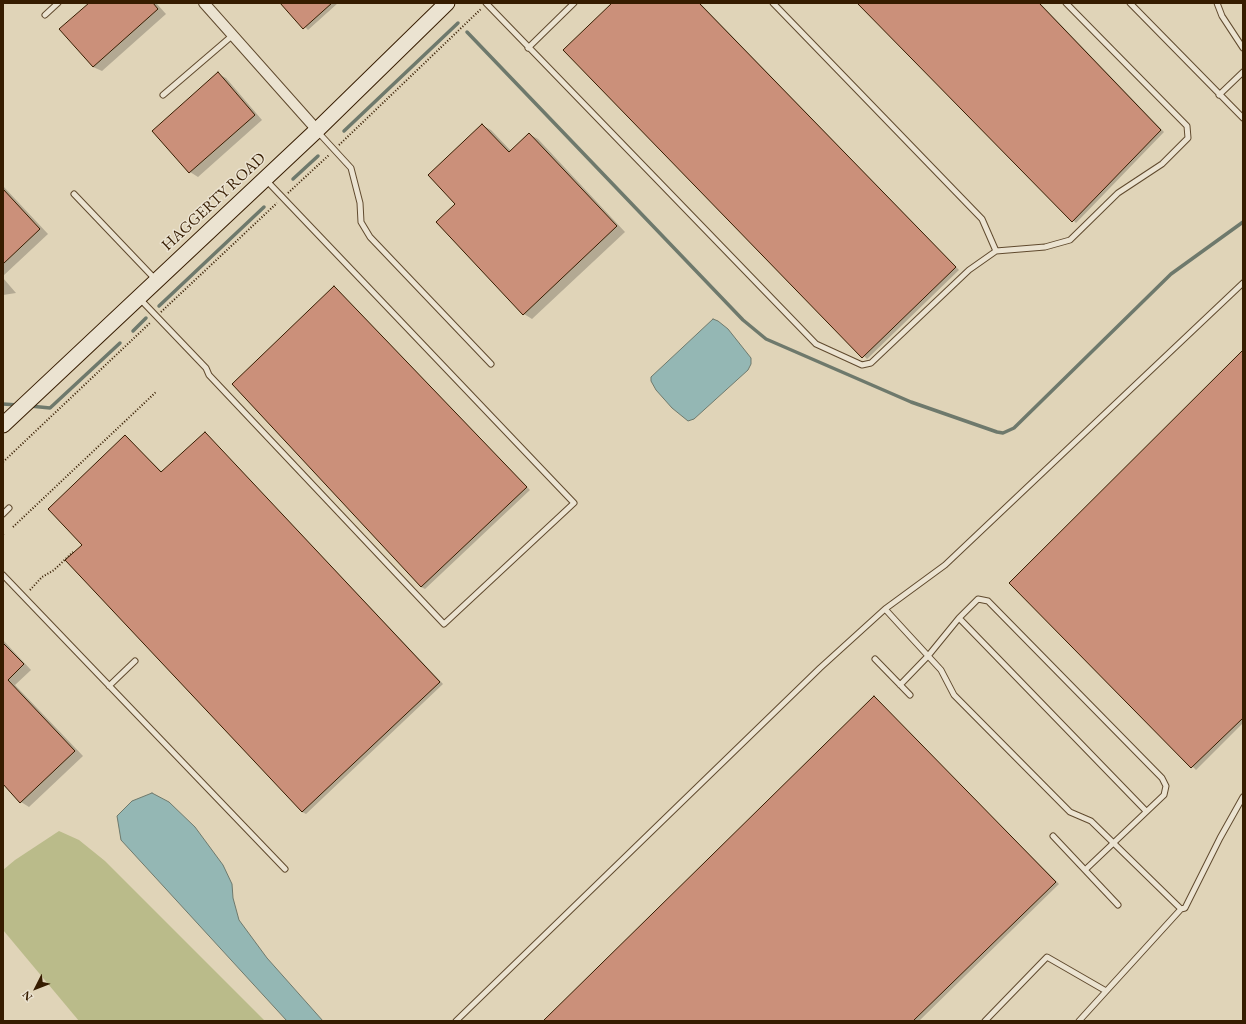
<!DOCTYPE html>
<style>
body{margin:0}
#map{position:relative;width:1246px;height:1024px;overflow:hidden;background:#e0d4b8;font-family:"EB Garamond",serif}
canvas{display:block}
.frame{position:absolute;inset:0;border:4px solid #361c00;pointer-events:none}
.north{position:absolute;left:16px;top:968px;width:40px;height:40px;-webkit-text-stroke:3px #ebe3d1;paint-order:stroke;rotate:228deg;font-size:11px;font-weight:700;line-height:16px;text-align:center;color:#361c00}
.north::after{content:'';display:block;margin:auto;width:14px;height:18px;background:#361c00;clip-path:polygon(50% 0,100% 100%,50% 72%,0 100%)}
</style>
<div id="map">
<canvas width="1246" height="1024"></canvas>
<div class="frame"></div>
<div class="north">N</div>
</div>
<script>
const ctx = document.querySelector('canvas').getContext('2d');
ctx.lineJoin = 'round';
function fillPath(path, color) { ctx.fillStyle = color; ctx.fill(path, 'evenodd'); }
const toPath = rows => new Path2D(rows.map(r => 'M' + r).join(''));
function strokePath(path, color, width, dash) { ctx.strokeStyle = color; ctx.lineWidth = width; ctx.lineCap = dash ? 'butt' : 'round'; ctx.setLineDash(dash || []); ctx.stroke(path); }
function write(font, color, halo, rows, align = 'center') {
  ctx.font = font + ' "EB Garamond",serif'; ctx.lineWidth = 3; ctx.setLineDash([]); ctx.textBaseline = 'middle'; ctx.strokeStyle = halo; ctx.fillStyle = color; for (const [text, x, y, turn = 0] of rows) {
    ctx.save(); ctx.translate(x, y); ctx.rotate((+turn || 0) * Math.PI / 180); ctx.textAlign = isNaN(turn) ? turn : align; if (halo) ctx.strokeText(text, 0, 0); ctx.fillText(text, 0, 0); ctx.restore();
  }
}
const green = toPath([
 [59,831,79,840,105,861,265,1021,79,1021,3,930,3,870,15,860]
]);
const water = toPath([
 [713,319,718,321,728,329,751,358,751,364,748,370,694,419,688,421,672,408,656,390,651,381,651,377,713,319],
 [152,793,169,802,195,827,223,865,232,884,233,898,239,920,267,958,323,1021,287,1021,121,840,117,816,132,801,152,793]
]);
const shadow = toPath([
 [90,3,156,3,166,14,102,71,93,67],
 [282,3,338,3,308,30],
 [613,3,700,3,959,270,867,359,565,50],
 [858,3,1040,3,1164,132,1076,223],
 [218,74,226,78,262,120,198,177,190,172],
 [482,125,491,130,511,151,529,134,538,139,625,232,532,319,524,314,457,204],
 [3,186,48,234,3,276],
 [3,278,16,293,3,295],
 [335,287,530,490,425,589,421,587],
 [1243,352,1243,723,1196,770,1010,583],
 [205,433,443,684,306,814,302,812,83,545,125,436,162,472],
 [3,640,31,670,15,685,83,756,29,807,21,802,3,783],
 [874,698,1059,884,919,1021,544,1021]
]);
const stream = toPath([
 [467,32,743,320,766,339,911,402,997,432,1003,433,1014,428,1171,274,1243,222],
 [344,131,458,23],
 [293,179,318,156],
 [159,306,264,207],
 [133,331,146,318],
 [3,404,18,405],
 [30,406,50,408,120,343]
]);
const building = toPath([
 [89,3,153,3,158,9,93,67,59,29,89,3],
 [280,3,332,3,303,29,280,3],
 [612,3,699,3,956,267,862,358,563,50,612,3],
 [857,3,1039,3,1161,130,1072,222,857,3],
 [218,72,255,115,189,173,152,131,218,72],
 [482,124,509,152,529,133,617,226,523,315,436,222,455,204,428,175,482,124],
 [3,189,40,229,3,264,3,189],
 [334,286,527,487,421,587,232,384,334,286],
 [1243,350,1243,718,1191,768,1009,583,1243,350],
 [205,432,440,682,302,812,65,560,82,545,48,509,125,435,161,472,205,432],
 [3,643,24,664,8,680,75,751,20,803,3,784,3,643],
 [874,696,1056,882,913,1021,543,1021,874,696]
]);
const path = toPath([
 [339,145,482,8],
 [288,193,329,155],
 [161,312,277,203],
 [3,462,151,322],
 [13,527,156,392],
 [3,535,5,536],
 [30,590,42,577,54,570,73,552]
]);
const lane = toPath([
 [486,3,816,344,862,365,871,363,969,270,996,251,1045,247,1070,240,1118,193,1162,164,1188,138,1187,126,1066,3],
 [773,3,982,219,996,251],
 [1130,3,1243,118],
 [1217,3,1222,16,1243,48],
 [45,15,58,3],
 [528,48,574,3],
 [163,95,233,35],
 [1219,95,1243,72],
 [317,131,351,168,360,203,361,222,370,237,491,364],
 [74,194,155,279],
 [140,299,206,368,209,375,444,624,574,503,266,180],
 [3,514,9,508],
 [3,575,285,869],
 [885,609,941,670,954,695,1070,812,1091,821,1181,909],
 [959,618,1146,811],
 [875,659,910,695],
 [900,685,928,656,959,618,978,599,988,601,1162,778,1166,786,1164,795,1085,870,1118,905],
 [109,686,135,661],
 [1053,836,1085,870],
 [456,1021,820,668,885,609,945,565,1243,283],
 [985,1021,1047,957,1106,991],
 [1079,1021,1181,909,1185,908,1220,838,1243,797]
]);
const street = toPath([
 [204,3,317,130]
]);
const secondary = toPath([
 [3,425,317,130,447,3]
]);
const streetNames = [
 ["HAGGERTY ROAD",214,202,-43]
];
fillPath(green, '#babb8a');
fillPath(water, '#94b7b4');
strokePath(water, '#6e796c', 1);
fillPath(shadow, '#0003');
strokePath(stream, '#6e796c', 3.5);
fillPath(building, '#cb907a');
strokePath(building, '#361c00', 1);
strokePath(lane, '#604a2e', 7);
strokePath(street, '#604a2e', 12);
strokePath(secondary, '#361c00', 17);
strokePath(path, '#361c00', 2, [1, 2]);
strokePath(lane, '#ebe3d1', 5);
strokePath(street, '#ebe3d1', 10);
strokePath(secondary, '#ebe3d1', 15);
write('16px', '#361c00', '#ebe3d1', streetNames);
</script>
